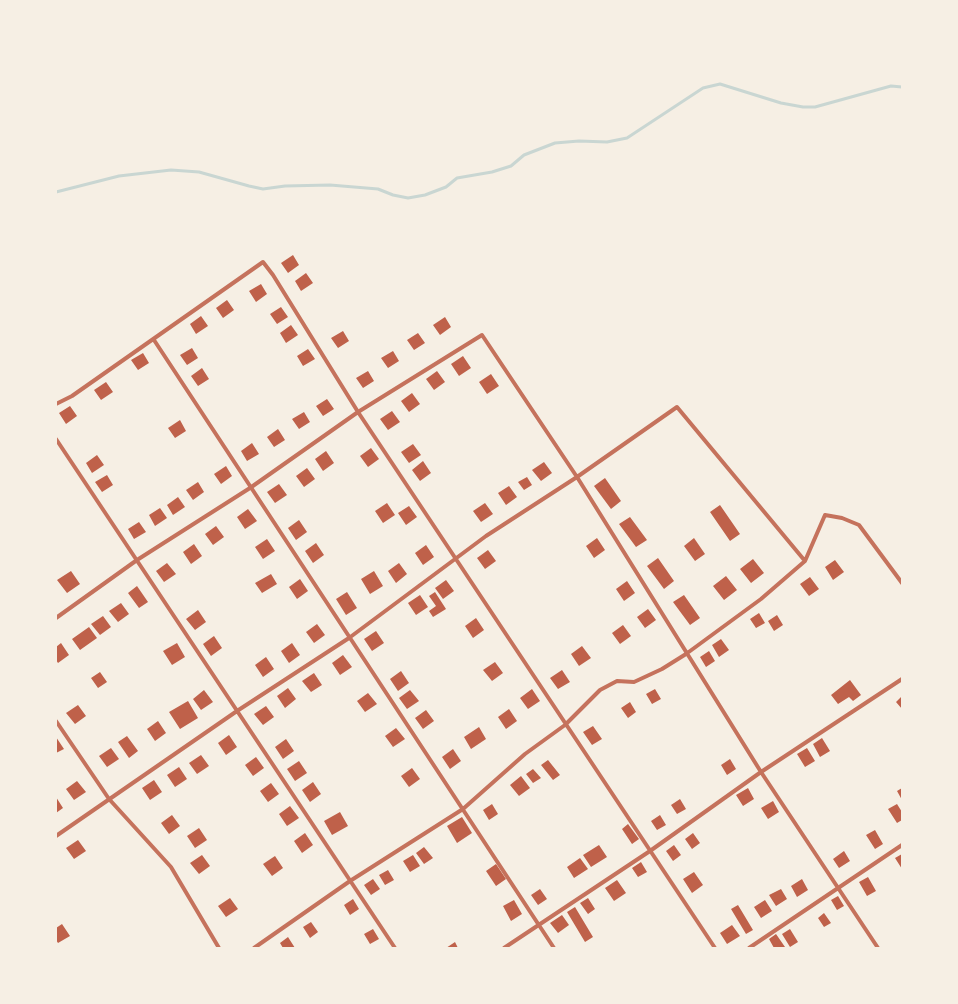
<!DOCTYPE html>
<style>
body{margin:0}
#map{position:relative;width:958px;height:1004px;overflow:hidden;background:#f6efe4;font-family:"IBM Plex Sans",sans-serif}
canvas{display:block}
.frame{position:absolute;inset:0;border:57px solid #f6efe4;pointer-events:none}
</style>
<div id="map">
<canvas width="958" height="1004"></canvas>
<div class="frame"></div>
</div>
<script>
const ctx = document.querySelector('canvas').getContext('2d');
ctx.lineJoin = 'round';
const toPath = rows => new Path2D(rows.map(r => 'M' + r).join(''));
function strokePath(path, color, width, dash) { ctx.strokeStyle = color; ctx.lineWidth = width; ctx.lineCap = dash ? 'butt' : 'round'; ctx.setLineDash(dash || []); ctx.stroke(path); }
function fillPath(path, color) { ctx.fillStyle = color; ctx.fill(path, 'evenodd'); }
const stream = toPath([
 [56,192,119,176,171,170,199,172,249,186,263,189,285,186,330,185,378,189,393,195,408,198,425,195,446,187,457,178,492,172,511,166,524,155,555,143,579,141,607,142,627,138,703,88,720,84,781,103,803,107,815,107,891,86,902,87]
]);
const building = toPath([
 [293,255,299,265,288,273,281,263],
 [306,273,313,283,301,291,295,281],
 [261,284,267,294,256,302,249,291],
 [227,300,234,310,223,318,216,308],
 [281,307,288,317,277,324,270,314],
 [201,316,208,326,196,334,190,324],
 [445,317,451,327,440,335,433,325],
 [291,325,298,335,286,343,280,333],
 [343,331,349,341,338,348,331,338],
 [418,333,425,343,414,350,407,340],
 [192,348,198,358,187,365,180,355],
 [308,349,315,359,303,366,297,356],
 [393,351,399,361,388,368,381,358],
 [143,353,149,363,138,370,131,360],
 [463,356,471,368,459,376,451,364],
 [202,368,209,379,198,386,191,376],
 [368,371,374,381,363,388,356,378],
 [437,371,445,382,434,390,426,379],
 [491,374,499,386,487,394,479,382],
 [106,382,113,392,101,400,94,390],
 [412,393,420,404,409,412,401,401],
 [327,399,334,409,323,416,316,406],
 [70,406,77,416,66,424,59,413],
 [392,411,400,422,388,430,380,419],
 [304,412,310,422,299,429,292,419],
 [180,420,186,431,175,438,168,428],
 [278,429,285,440,274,447,267,437],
 [252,443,259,454,247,461,241,451],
 [413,444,421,455,409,463,401,452],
 [371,448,379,459,368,467,360,456],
 [326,451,334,463,323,471,315,459],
 [97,455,104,465,92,473,86,463],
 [423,461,431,473,420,481,412,470],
 [544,462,552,473,541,481,532,470],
 [226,466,232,476,221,484,214,474],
 [307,468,315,479,304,487,296,476],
 [107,475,113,485,102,492,95,482],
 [527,477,532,485,524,490,518,482],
 [605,478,621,501,611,509,594,486],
 [198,482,204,492,193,500,186,490],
 [279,484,287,495,275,503,267,492],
 [509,486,517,497,506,505,498,493],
 [178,497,185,507,173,515,167,505],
 [387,503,395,515,383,523,375,511],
 [485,503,493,514,481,522,473,511],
 [720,505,740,534,730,541,710,512],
 [409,506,417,517,406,525,398,513],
 [160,508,167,518,155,526,149,515],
 [248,509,257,521,245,529,237,517],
 [630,517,647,540,636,547,619,524],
 [299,520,307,532,296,540,288,528],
 [139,522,146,532,134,539,128,529],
 [216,526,224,537,213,545,205,534],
 [597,538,605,550,594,558,586,546],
 [694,538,705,554,695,561,684,546],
 [267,539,275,551,263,559,255,547],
 [316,543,324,555,313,563,305,551],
 [194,544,202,556,191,564,183,552],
 [426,545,434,557,423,565,415,553],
 [488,550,496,561,485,569,477,558],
 [658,558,674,581,664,589,647,566],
 [753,559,764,573,751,583,740,569],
 [835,560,844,572,833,580,825,567],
 [167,563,176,574,164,582,156,571],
 [399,563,407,574,396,583,388,571],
 [71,571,80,584,67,593,57,580],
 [374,571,383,586,370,594,361,579],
 [271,574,277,584,262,593,255,583],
 [726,576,737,590,724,600,713,586],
 [810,577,819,589,809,596,800,584],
 [300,579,308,591,297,599,289,587],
 [446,580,454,591,443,599,435,588],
 [627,581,635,593,624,601,616,589],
 [137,586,148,602,139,608,128,593],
 [347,592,357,608,346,615,336,599],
 [435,592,446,609,433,617,429,611,436,606,429,596],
 [420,595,428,607,416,615,408,603],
 [684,595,700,618,690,625,673,602],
 [121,603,129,614,118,622,109,611],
 [648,609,656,620,645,628,637,617],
 [198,610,206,622,195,630,186,619],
 [759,613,765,623,756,628,750,619],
 [777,615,783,625,774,631,768,621],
 [103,616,111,627,100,635,91,624],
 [476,618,484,630,473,638,465,626],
 [317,624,325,635,314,643,306,632],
 [623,625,631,636,620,644,612,633],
 [89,627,97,638,80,650,72,639],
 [376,631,384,643,372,651,364,639],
 [214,636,222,648,211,656,203,644],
 [721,639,729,650,719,657,712,645],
 [61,643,69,655,58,663,56,660,56,647],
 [177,643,185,657,172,665,163,651],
 [292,643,300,655,289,663,281,651],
 [582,646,591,658,579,666,571,654],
 [709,651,715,661,706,667,700,657],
 [343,655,352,667,340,675,332,663],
 [266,657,274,669,263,677,255,665],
 [495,662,503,673,492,681,483,670],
 [562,670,570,682,558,689,550,678],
 [401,671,409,683,398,691,390,679],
 [100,672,107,682,98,688,91,678],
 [314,673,322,685,311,692,302,681],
 [850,680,861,695,853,701,849,697,838,704,831,695],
 [288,688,296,699,285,708,277,696],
 [532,689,540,701,528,709,520,698],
 [655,689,661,699,652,704,646,694],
 [204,690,213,702,201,710,193,699],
 [410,690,419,701,407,709,399,698],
 [368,693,377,704,365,712,357,701],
 [902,696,902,709,896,702],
 [188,701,198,718,180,729,169,712],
 [630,702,636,712,628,718,621,708],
 [78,705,86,716,75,724,66,713],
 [266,706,274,717,263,725,254,714],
 [509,709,517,721,506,729,498,717],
 [426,710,434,721,423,729,415,718],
 [158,721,166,733,155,741,147,729],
 [593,726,602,739,592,745,583,732],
 [479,727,486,739,471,749,464,737],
 [396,728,405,739,393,747,385,736],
 [229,735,237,747,226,755,218,743],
 [127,736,138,751,129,758,118,742],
 [56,737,64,749,56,753],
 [822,738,830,751,820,757,813,744],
 [286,739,294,751,283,759,275,747],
 [111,748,119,759,107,767,99,756],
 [807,748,815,761,805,767,797,754],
 [453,749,461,761,450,769,442,757],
 [201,755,209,766,197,774,189,763],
 [256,757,264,768,253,776,245,765],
 [730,759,736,769,727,775,721,765],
 [548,760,560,775,553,780,541,765],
 [299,761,307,773,295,781,287,769],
 [179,767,187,779,175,787,167,775],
 [412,768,420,779,409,787,401,776],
 [533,769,541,778,533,783,526,774],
 [521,776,530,788,519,796,510,785],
 [154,780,162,792,150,800,142,788],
 [77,781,86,792,74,800,66,789],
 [313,782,321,794,310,802,302,790],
 [271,783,279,794,268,802,260,791],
 [748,788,754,799,743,806,736,795],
 [902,788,902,800,897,791],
 [56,797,63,808,56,813],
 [680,799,686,809,677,814,671,805],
 [773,801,779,812,768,819,761,808],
 [492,804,498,814,489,820,483,810],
 [897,804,902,812,902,820,897,823,888,809],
 [290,806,299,818,287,826,279,814],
 [340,812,348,826,332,835,324,821],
 [172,815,180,826,169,834,161,823],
 [660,815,666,825,657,830,651,821],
 [462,817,472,833,457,843,447,826],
 [628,824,639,839,632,844,622,829],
 [199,828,207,840,195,848,187,836],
 [875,830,883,844,875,849,866,835],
 [305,833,313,845,302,853,294,841],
 [693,833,700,843,692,849,685,839],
 [78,840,86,851,74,859,66,848],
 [599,845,607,857,591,867,583,855],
 [674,845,681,855,673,861,666,851],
 [424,847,433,858,424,864,416,853],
 [844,851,850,861,839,868,833,859],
 [902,854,902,869,895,858],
 [202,855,210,866,199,874,190,863],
 [413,855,420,866,410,872,403,861],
 [275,856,283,868,272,876,263,864],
 [580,858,588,869,574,878,567,867],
 [641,862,647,872,638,877,632,868],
 [496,864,506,879,496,886,486,871],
 [388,870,394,880,385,885,379,875],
 [694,872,703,885,692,893,683,879],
 [868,877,876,891,867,896,859,882],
 [373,879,380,889,371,895,364,885],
 [802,879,808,890,797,897,791,886],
 [617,880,626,893,614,901,605,888],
 [540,889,547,899,538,905,531,895],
 [781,889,787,899,776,906,769,895],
 [838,896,844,906,837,910,831,900],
 [230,898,238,909,226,917,218,906],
 [588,898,595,909,588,914,580,903],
 [353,899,359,909,350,915,344,905],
 [514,900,522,914,511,921,503,906],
 [765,900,772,911,761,918,754,907],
 [738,905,753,930,746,934,731,909],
 [575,907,593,937,585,942,567,912],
 [824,913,831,923,824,927,818,918],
 [562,915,569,925,558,933,550,923],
 [311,922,318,932,310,938,303,927],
 [62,924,70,936,58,943,56,940,56,928],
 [732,925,740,936,727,944,720,933],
 [373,929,379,939,370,944,364,934],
 [790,929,798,942,790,947,782,934],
 [776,934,785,947,782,948,774,948,769,939],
 [288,937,295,948,283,948,280,943],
 [455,942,458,948,446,948]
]);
const minor = toPath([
 [154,340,554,948],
 [56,404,72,396,263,262,273,275,358,412,715,948],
 [56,439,395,948],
 [56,618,137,560,250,488,358,412,482,335,577,477,761,772,878,948],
 [56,721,109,799,171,867,219,948],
 [56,836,237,711,349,638,486,536,577,477,677,407,805,561],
 [254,948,350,881,463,809,525,754,565,725,600,690,617,681,634,682,662,669,686,654,761,599,805,561,825,515,842,518,859,525,902,583],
 [504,948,650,851,761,772,902,679],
 [749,948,902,845]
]);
strokePath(stream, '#c9d6d2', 3);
fillPath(building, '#bf614a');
strokePath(minor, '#c5725c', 4);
</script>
